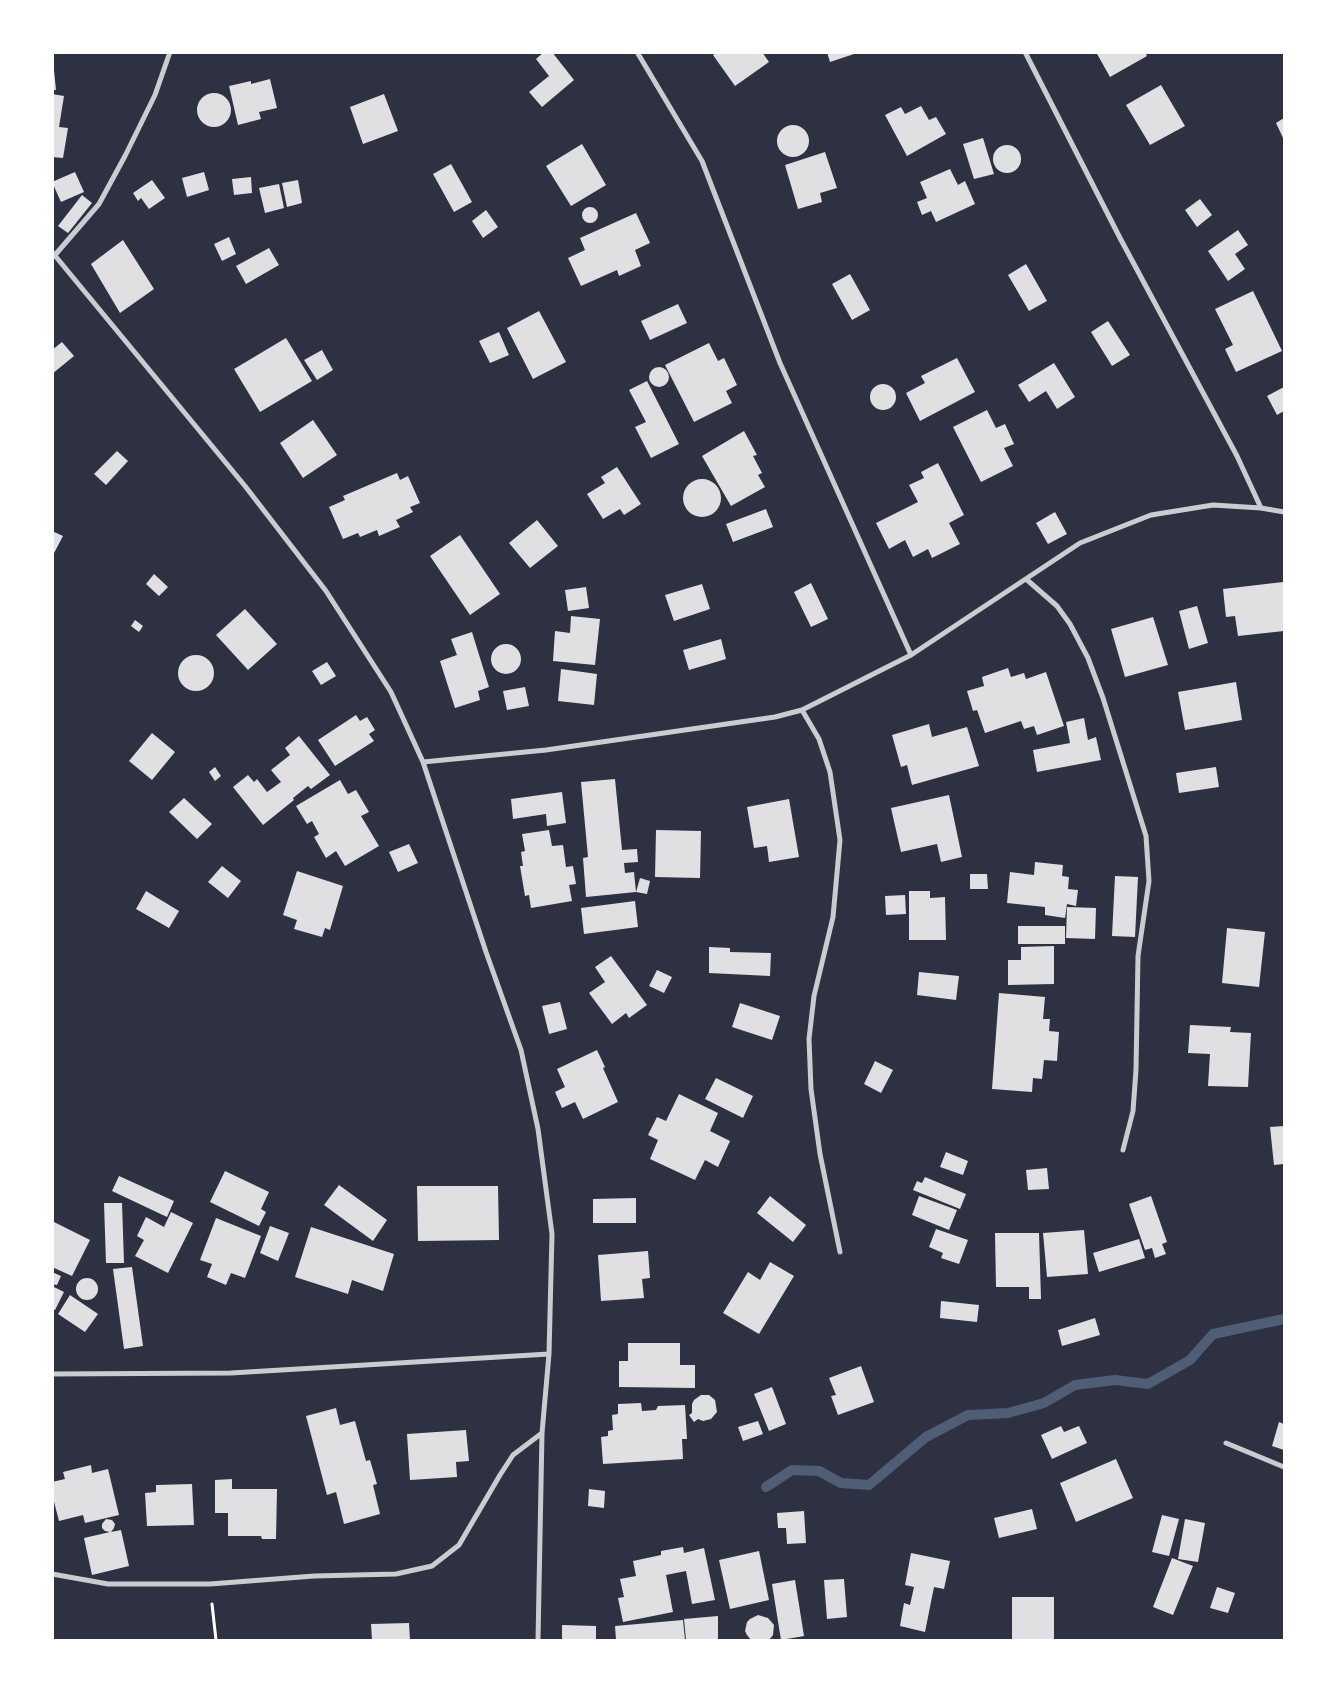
<!DOCTYPE html>
<style>
body{margin:0}
#map{position:relative;width:1337px;height:1693px;overflow:hidden;background:#2d3142;font-family:Poppins,sans-serif}
canvas{display:block}
.frame{position:absolute;inset:0;border:54px solid #fff;pointer-events:none}
</style>
<div id="map">
<canvas width="1337" height="1693"></canvas>
<div class="frame"></div>
</div>
<script>
const ctx = document.querySelector('canvas').getContext('2d');
ctx.lineJoin = 'round';
const toPath = rows => new Path2D(rows.map(r => 'M' + r).join(''));
function strokePath(path, color, width, dash) { ctx.strokeStyle = color; ctx.lineWidth = width; ctx.lineCap = dash ? 'butt' : 'round'; ctx.setLineDash(dash || []); ctx.stroke(path); }
function fillPath(path, color) { ctx.fillStyle = color; ctx.fill(path, 'evenodd'); }
const stream = toPath([
 [766,1487,792,1470,819,1471,841,1483,869,1485,926,1437,968,1415,1008,1413,1044,1403,1075,1385,1115,1380,1148,1384,1190,1360,1213,1334,1284,1319]
]);
const building = toPath([
 [544,52,552,52,574,80,542,107,529,92,549,76,536,59],
 [717,52,762,52,769,62,735,86,713,55],
 [827,52,857,52,857,53,830,62],
 [1096,52,1145,52,1147,56,1110,77],
 [52,70,54,70,56,90,52,90],
 [270,79,277,108,259,112,261,119,238,125,229,86,251,81,251,84],
 [1161,85,1185,126,1150,145,1126,105],
 '197 110a17 17 0 1 1 34 0a17 17 0 1 1-34 0Z',
 [52,94,64,96,59,127,68,128,63,158,52,157],
 [384,94,398,131,363,144,350,107],
 [921,106,929,120,936,117,946,134,907,156,885,115,901,107,905,114],
 [1284,118,1284,140,1276,123],
 '777 141a16 16 0 1 1 32 0a16 16 0 1 1-32 0Z',
 [983,138,994,174,974,179,963,144],
 [582,144,606,185,571,206,546,166],
 '993 159a14 14 0 1 1 28 0a14 14 0 1 1-28 0Z',
 [825,152,837,188,820,193,822,202,798,209,785,165],
 [451,164,472,202,454,212,433,174],
 [950,169,958,185,965,181,975,204,936,222,931,211,922,215,917,202,927,198,920,182],
 [75,172,84,192,61,202,52,182],
 [204,172,209,190,187,197,182,178],
 [251,177,252,193,234,195,232,179],
 [152,180,165,198,149,209,141,198,138,201,133,193],
 [298,180,302,203,287,207,282,183],
 [279,184,284,208,265,213,259,188],
 [82,195,92,203,68,233,58,226],
 [1200,199,1212,215,1197,227,1185,210],
 '582 215a8 8 0 1 1 16 0a8 8 0 1 1-16 0Z',
 [486,210,498,227,483,238,472,221],
 [636,213,650,243,635,250,641,266,619,276,617,270,581,286,568,258,585,250,580,238],
 [1238,230,1248,245,1235,254,1245,269,1228,281,1208,251],
 [229,237,236,254,222,261,214,244],
 [123,240,154,289,120,313,91,264],
 [269,248,279,265,246,284,236,266],
 [1026,264,1047,301,1029,311,1008,275],
 [850,274,870,310,852,320,832,284],
 [1253,291,1282,351,1236,372,1225,349,1233,345,1215,309],
 [678,304,687,323,650,340,641,321],
 [539,311,566,362,533,379,507,328],
 [1108,321,1130,355,1112,366,1091,332],
 [499,332,509,355,490,363,479,341],
 [286,338,312,381,260,412,234,369],
 [62,342,74,356,52,374,52,350],
 [709,343,718,361,724,358,737,385,726,391,732,403,694,422,665,365],
 [322,350,333,370,317,380,304,360],
 [957,358,975,392,920,421,906,393,925,383,921,376],
 [1054,363,1075,397,1057,409,1046,391,1029,402,1018,385],
 '649 377a10 10 0 1 1 20 0a10 10 0 1 1-20 0Z',
 [647,381,679,444,651,458,635,427,646,422,629,390],
 '870 397a13 13 0 1 1 26 0a13 13 0 1 1-26 0Z',
 [1284,387,1284,411,1277,415,1267,396],
 [987,410,996,428,1005,424,1014,444,1004,448,1013,466,981,482,953,427],
 [313,420,337,455,303,478,280,443],
 [744,431,757,455,753,456,762,473,758,475,765,487,731,506,702,456],
 [117,451,128,461,106,485,94,474],
 [938,463,964,515,949,523,960,544,932,558,928,549,913,557,905,540,889,549,876,523,918,502,909,485,924,478,921,472],
 [617,467,641,504,624,515,620,509,603,519,587,494,605,483,601,477],
 [397,473,400,480,408,476,420,503,410,507,413,512,396,520,400,527,379,536,377,530,360,537,358,533,343,539,329,507,345,500,343,496],
 '683 498a19 19 0 1 1 38 0a19 19 0 1 1-38 0Z',
 [766,509,773,527,733,542,726,524],
 [1055,512,1067,534,1048,544,1036,523],
 [537,520,558,546,530,568,509,543],
 [52,531,63,536,52,557],
 [460,535,500,594,470,615,430,556],
 [154,574,168,587,159,596,146,584],
 [1283,582,1284,631,1238,636,1235,616,1226,617,1223,589],
 [811,583,828,619,811,627,794,592],
 [702,584,710,609,674,621,665,595],
 [586,587,589,608,568,611,565,590],
 [1197,606,1208,643,1189,649,1179,611],
 [245,609,277,644,248,670,216,635],
 [571,616,600,619,595,665,553,661,555,631,570,633],
 [1153,617,1168,665,1125,677,1111,629],
 [135,620,143,626,139,632,131,626],
 [472,632,489,687,478,691,480,700,455,708,440,661,457,655,451,639],
 [721,639,726,659,689,670,683,650],
 '491 659a15 15 0 1 1 30 0a15 15 0 1 1-30 0Z',
 '178 673a18 18 0 1 1 36 0a18 18 0 1 1-36 0Z',
 [327,662,336,676,321,685,312,671],
 [1008,668,1011,677,1024,673,1026,679,1046,672,1064,726,1037,735,1034,726,1024,729,1021,721,985,733,977,710,973,711,967,691,984,686,982,677],
 [561,669,597,674,594,705,558,701],
 [1236,682,1242,720,1185,730,1178,692],
 [525,687,529,706,507,710,503,691],
 [356,715,360,721,367,717,375,730,369,734,374,741,335,766,318,740],
 [1084,718,1088,740,1096,737,1101,760,1037,772,1033,750,1070,743,1066,722],
 [929,724,932,737,967,727,979,766,912,785,907,765,901,767,892,735],
 [152,733,175,752,152,780,129,761],
 [299,736,330,775,311,789,308,786,293,798,294,800,263,825,233,787,248,775,254,782,257,779,267,792,281,782,271,770,290,755,285,748],
 [215,767,221,776,215,781,209,772],
 [1216,767,1219,787,1179,793,1176,773],
 [615,779,622,850,637,849,638,862,624,863,625,873,634,872,636,892,586,897,583,858,588,857,581,782],
 [340,780,348,794,356,790,369,812,361,816,379,846,345,866,336,851,326,858,314,837,319,834,312,821,307,824,296,806],
 [562,792,566,823,547,826,546,814,513,819,511,799],
 [949,795,962,857,941,862,937,844,901,852,891,808],
 [184,798,212,824,197,839,169,812],
 [789,799,799,857,769,862,767,846,754,848,747,807],
 [549,830,552,846,563,845,566,867,573,866,576,884,569,885,572,901,531,908,529,895,525,896,520,866,523,866,521,852,525,851,522,834],
 [656,830,701,831,700,878,655,877],
 [409,844,418,863,398,872,389,852],
 [1035,862,1063,865,1062,876,1069,877,1068,889,1078,890,1076,906,1067,904,1065,918,1045,915,1045,907,1007,903,1010,872,1034,875],
 [222,866,241,881,228,898,208,882],
 [297,871,343,886,330,930,325,928,322,937,294,929,297,920,283,915],
 [970,874,987,874,988,889,970,889],
 [1115,876,1138,877,1135,937,1112,936],
 [640,878,650,881,647,894,636,892],
 [146,891,179,911,169,928,136,909],
 [909,891,930,891,930,898,945,897,946,940,909,940],
 [905,895,906,914,886,915,885,896],
 [635,901,638,927,584,934,581,908],
 [1067,907,1096,908,1095,939,1066,938],
 [1018,926,1065,926,1065,944,1018,944],
 [1227,928,1265,932,1259,987,1222,983],
 [1054,946,1054,984,1008,985,1008,960,1021,960,1021,947],
 [709,947,730,948,730,952,771,953,770,976,709,973],
 [611,956,647,1005,629,1018,626,1013,612,1024,589,993,605,982,595,967],
 [657,970,672,977,664,993,649,986],
 [919,972,959,976,956,1000,917,995],
 [999,993,1045,997,1043,1019,1050,1019,1049,1031,1059,1032,1057,1061,1044,1060,1042,1079,1033,1078,1032,1092,992,1089],
 [560,1002,567,1029,549,1034,542,1006],
 [740,1003,780,1016,772,1040,732,1027],
 [1190,1025,1231,1027,1230,1032,1251,1033,1248,1087,1208,1086,1210,1054,1188,1053],
 [597,1050,605,1067,603,1068,618,1102,583,1119,575,1102,562,1108,555,1092,565,1087,557,1069],
 [875,1061,893,1070,881,1093,864,1084],
 [716,1078,753,1096,743,1118,705,1099],
 [679,1094,718,1113,710,1131,730,1141,718,1167,705,1160,695,1180,650,1159,658,1140,648,1135,657,1117,666,1121],
 [1284,1126,1284,1164,1274,1165,1270,1127],
 [946,1152,968,1161,963,1175,940,1167],
 [1047,1168,1049,1189,1028,1190,1026,1170],
 [225,1171,269,1192,261,1209,266,1212,259,1226,210,1202],
 [119,1176,174,1201,167,1217,112,1191],
 [925,1177,966,1194,960,1209,913,1190,917,1181,922,1183],
 [339,1185,387,1220,373,1241,324,1205],
 [417,1186,498,1186,499,1240,418,1241],
 [770,1196,806,1225,793,1242,757,1213],
 [919,1196,957,1210,949,1230,912,1215],
 [1151,1196,1167,1242,1162,1244,1166,1254,1155,1258,1152,1248,1145,1250,1129,1204],
 [636,1198,636,1223,593,1223,593,1199],
 [104,1203,122,1203,124,1263,106,1263],
 [171,1212,193,1223,168,1273,135,1256,144,1240,137,1236,146,1217,164,1227],
 [216,1218,261,1236,245,1278,231,1273,226,1285,207,1277,212,1264,200,1260],
 [52,1221,90,1240,72,1276,52,1267],
 [270,1226,289,1233,278,1261,260,1253],
 [311,1227,394,1254,383,1291,352,1280,348,1294,295,1277],
 [936,1229,968,1240,959,1264,941,1258,943,1253,929,1247],
 [1084,1230,1088,1274,1047,1277,1043,1233],
 [995,1233,1039,1233,1041,1299,1029,1299,1029,1287,996,1287],
 [1139,1239,1145,1258,1099,1272,1093,1253],
 [648,1251,650,1278,642,1279,644,1298,601,1301,598,1255],
 [770,1262,794,1276,759,1334,723,1313,748,1272,760,1280],
 [132,1267,143,1346,124,1349,113,1269],
 [52,1272,61,1276,57,1285,52,1284],
 '76 1289a11 11 0 1 1 22 0a11 11 0 1 1-22 0Z',
 [52,1286,64,1292,55,1310,52,1309],
 [70,1295,98,1314,85,1332,58,1314],
 [941,1301,979,1305,977,1322,940,1318],
 [1095,1318,1100,1335,1062,1346,1058,1330],
 [628,1343,680,1343,680,1365,695,1365,695,1388,619,1387,619,1361,628,1361],
 [861,1366,874,1402,838,1415,831,1396,836,1395,829,1378],
 [772,1387,786,1424,769,1431,754,1394],
 [701,1395,709,1395,715,1400,717,1412,711,1419,703,1421,698,1419,694,1422,689,1415,692,1413,692,1404,694,1400],
 [641,1403,642,1411,656,1410,658,1406,685,1405,687,1439,682,1439,683,1459,603,1464,601,1437,608,1436,608,1431,613,1430,612,1415,618,1414,618,1404],
 [336,1408,340,1425,355,1421,366,1461,370,1460,377,1484,373,1485,380,1514,344,1524,336,1492,327,1495,306,1416],
 [758,1421,763,1434,743,1441,738,1427],
 [1279,1422,1284,1424,1284,1450,1272,1446],
 [1061,1426,1064,1432,1079,1426,1087,1443,1052,1459,1041,1435],
 [466,1430,469,1461,456,1462,457,1477,410,1480,407,1434],
 [1116,1459,1133,1498,1076,1522,1060,1483],
 [91,1465,92,1473,108,1469,119,1515,85,1523,83,1515,59,1521,52,1494,52,1482,65,1479,63,1472],
 [232,1479,232,1489,277,1489,276,1539,262,1539,261,1536,228,1536,228,1513,215,1513,215,1480],
 [192,1484,194,1525,147,1526,145,1493,156,1492,156,1485],
 [589,1489,605,1491,604,1508,588,1506],
 [1032,1509,1037,1529,999,1538,994,1518],
 [804,1511,806,1543,787,1544,786,1528,778,1528,777,1513],
 [1162,1515,1179,1519,1169,1556,1152,1552],
 [106,1519,112,1520,115,1524,114,1528,111,1532,121,1530,129,1566,92,1575,84,1538,110,1532,105,1531,102,1528,102,1524],
 [1185,1519,1205,1523,1198,1562,1178,1559],
 [683,1547,684,1553,704,1548,715,1600,692,1604,686,1571,666,1575,673,1612,623,1622,618,1598,624,1597,620,1579,636,1576,633,1561,661,1555,661,1551],
 [759,1551,769,1600,730,1609,719,1560],
 [911,1553,950,1561,944,1589,934,1587,925,1632,900,1626,904,1603,910,1605,914,1587,905,1585],
 [1172,1558,1193,1566,1173,1615,1153,1607],
 [844,1579,847,1617,827,1619,824,1580],
 [795,1580,804,1636,781,1640,772,1584],
 [1217,1587,1235,1593,1228,1613,1210,1608],
 [1012,1597,1054,1597,1054,1640,1012,1640],
 [758,1615,768,1618,774,1625,773,1635,769,1640,751,1640,747,1635,745,1631,747,1622,750,1619],
 [718,1616,718,1640,686,1640,684,1619],
 [683,1620,685,1640,616,1640,615,1626],
 [409,1623,410,1640,372,1640,371,1624],
 [562,1625,596,1626,596,1640,562,1640]
]);
const path = toPath([
 [212,1604,216,1640]
]);
const minor = toPath([
 [637,52,702,161,780,363,911,655],
 [1025,52,1120,238,1237,456,1261,508],
 [52,252,245,486,326,591,391,692,423,762,486,952,521,1050,538,1129,552,1234,549,1354,542,1433,538,1640],
 [55,255,99,204,125,156,155,95,170,52],
 [1026,579,1057,606,1070,624,1088,658,1103,698,1146,836,1149,881,1138,956,1136,1070,1133,1111,1123,1150],
 [802,710,819,739,830,772,840,840,833,917,814,996,809,1039,811,1089,820,1154,840,1252],
 [423,762,546,750,775,717,802,710,911,655,1080,543,1151,515,1213,505,1261,508,1284,512],
 [52,1374,231,1373,549,1354],
 [1226,1443,1284,1467],
 [52,1574,108,1584,210,1584,314,1576,396,1574,432,1566,459,1545,500,1475,513,1455,542,1433]
]);
strokePath(stream, '#4f5d75', 10);
fillPath(building, '#e0e0e3');
strokePath(path, '#fff', 3);
strokePath(minor, '#caccd0', 5);
</script>
